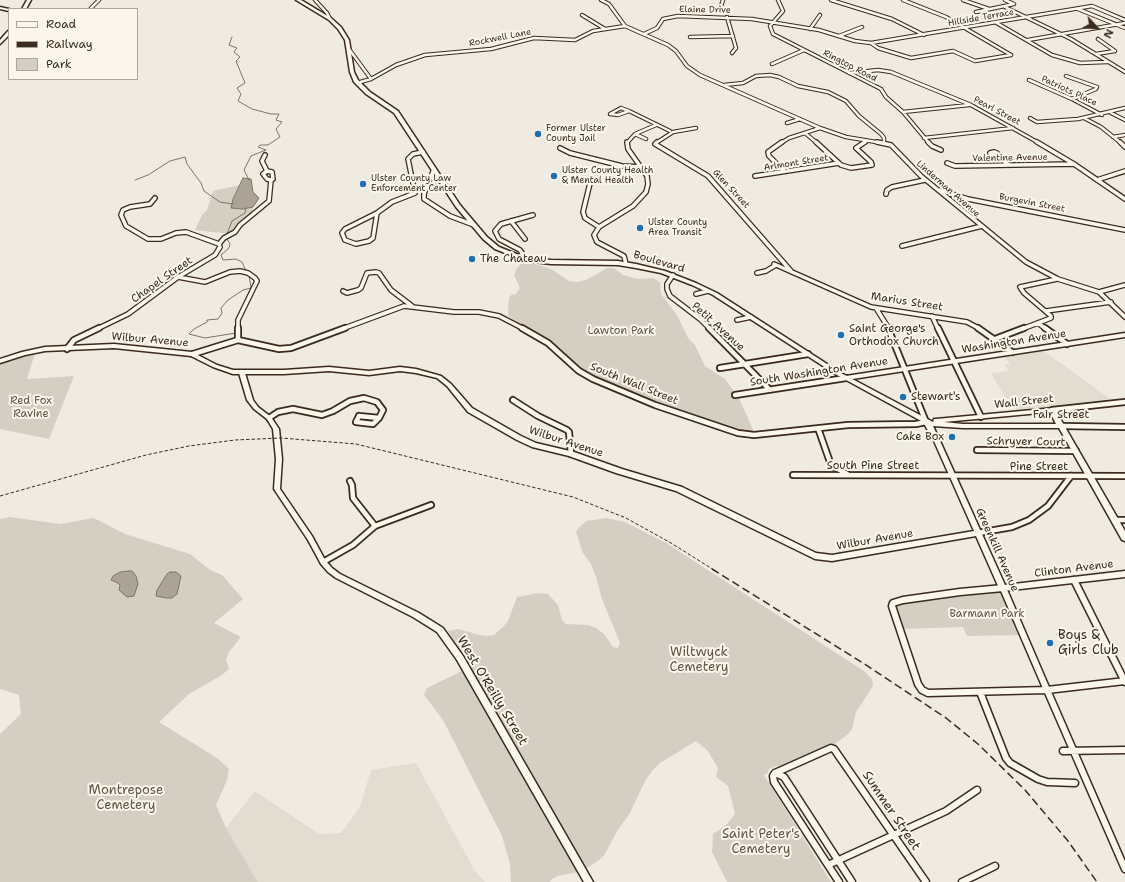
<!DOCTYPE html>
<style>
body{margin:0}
#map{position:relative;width:1125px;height:882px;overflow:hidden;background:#f0ebe0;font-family:"Shantell Sans",sans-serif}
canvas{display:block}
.legend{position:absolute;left:8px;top:8px;width:130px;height:72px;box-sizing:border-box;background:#fbf7ec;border:1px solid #aea59a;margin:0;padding:5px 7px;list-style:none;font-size:12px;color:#3b2a1e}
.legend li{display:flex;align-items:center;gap:8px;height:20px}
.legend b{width:20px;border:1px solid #aea59a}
.north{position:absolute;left:1077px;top:8px;width:40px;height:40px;-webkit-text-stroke:3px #fbf7ec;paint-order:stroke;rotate:116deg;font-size:11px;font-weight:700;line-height:16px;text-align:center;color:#3b2a1e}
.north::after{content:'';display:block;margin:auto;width:14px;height:18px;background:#3b2a1e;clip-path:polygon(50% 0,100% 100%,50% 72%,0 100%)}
</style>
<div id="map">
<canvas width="1125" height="882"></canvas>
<ul class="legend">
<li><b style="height:5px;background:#fbf7ec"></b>Road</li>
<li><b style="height:5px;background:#3b2a1e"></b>Railway</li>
<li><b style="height:11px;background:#d5cec3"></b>Park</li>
</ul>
<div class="north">N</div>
</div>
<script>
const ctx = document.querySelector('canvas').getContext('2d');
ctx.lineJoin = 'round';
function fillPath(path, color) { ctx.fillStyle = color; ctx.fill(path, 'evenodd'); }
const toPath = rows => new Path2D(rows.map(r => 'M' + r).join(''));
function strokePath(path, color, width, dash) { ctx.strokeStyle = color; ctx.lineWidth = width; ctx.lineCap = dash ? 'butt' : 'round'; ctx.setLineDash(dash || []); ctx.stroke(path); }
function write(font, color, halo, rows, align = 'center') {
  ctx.font = font + ' "Shantell Sans",sans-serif'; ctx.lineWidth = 4; ctx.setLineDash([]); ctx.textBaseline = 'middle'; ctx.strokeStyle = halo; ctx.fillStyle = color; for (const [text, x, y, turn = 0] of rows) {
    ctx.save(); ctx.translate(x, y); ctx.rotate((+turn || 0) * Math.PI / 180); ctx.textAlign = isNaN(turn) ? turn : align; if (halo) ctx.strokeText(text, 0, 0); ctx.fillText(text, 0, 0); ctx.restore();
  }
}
const built = toPath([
 [1044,351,1110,399,1017,411,1003,394,991,373,1008,371,1005,365,1010,364,1004,357],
 [416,763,475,871,485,882,258,882,226,828,255,791,319,834,341,833,360,807,371,770]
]);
const green = toPath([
 [240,185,233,198,243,209,253,207,252,213,240,223,230,234,195,230,202,215,207,210,213,191],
 [526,263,539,265,551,269,569,281,578,282,588,279,607,268,614,268,623,275,637,279,653,278,660,282,661,294,677,315,688,338,695,345,705,366,725,379,739,398,754,432,740,431,685,413,592,376,578,367,560,349,537,332,513,320,508,315,509,298,511,295,516,294,520,288,514,275,517,268,521,264],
 [35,353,27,379,74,376,49,439,0,429,0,363],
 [10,517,60,524,94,518,125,534,190,554,210,570,222,575,243,599,214,623,241,637,229,652,226,660,229,669,222,675,189,694,159,722,217,758,229,769,227,780,216,805,226,828,258,882,0,882,0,734,21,714,19,695,0,689,0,519],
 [606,518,625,522,666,543,864,671,872,679,873,686,856,712,852,729,847,735,832,746,780,768,776,766,769,769,768,773,764,775,831,882,727,882,712,852,713,834,726,825,735,814,728,786,716,777,718,768,712,758,708,751,696,741,660,763,653,770,646,779,630,813,617,831,605,854,598,861,585,869,448,631,458,629,476,634,485,636,494,635,503,627,508,621,517,597,539,593,548,594,558,605,562,620,566,624,588,625,596,628,604,634,613,647,618,648,620,643,602,599,596,577,591,564,583,553,576,532,580,526,587,521],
 [980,593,1001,593,1019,635,967,636,963,627,902,629,895,608,898,604,900,603],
 [464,670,579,872,558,876,552,879,550,882,511,882,510,864,502,836,443,720,424,695,427,688]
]);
const water = toPath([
 [243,178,251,179,253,192,259,198,253,207,243,209,231,208,233,199,243,178],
 [129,571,132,571,136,576,138,584,134,596,127,597,119,590,120,585,118,583,111,580,113,576,120,572,129,571],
 [170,572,176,572,181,576,177,594,172,598,166,598,156,596,157,590,167,574,170,572]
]);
const stream = toPath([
 [232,37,229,45,237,48,234,52,240,57,236,61,245,83,237,88,241,94,238,101,252,109,271,114,279,114,276,120,282,122,276,129,280,137,268,145,260,145,258,147,266,150,251,156,244,170,249,180],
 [135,180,148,175,170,161,185,157,187,164,201,183,204,191,220,202,233,204],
 [227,234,232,221,245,213,246,208],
 [227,239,230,244,229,248,221,255,223,260,236,259,242,262,246,271],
 [236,333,205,338,189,334,194,329,207,322,207,320,218,319,222,313,221,308,228,300,243,290,251,288,249,275]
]);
const streetFar3 = toPath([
 [315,0,327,13,330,19],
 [601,0,609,4,625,26,668,45,676,51,687,66,700,75,820,128,846,137,882,143],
 [778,0,783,11,770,26,773,34,881,89,886,97,903,112,929,143],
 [831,0,892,19,924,35],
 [903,0,946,17,1011,55],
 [963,0,989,9],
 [721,6,723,0],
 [1005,7,1071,39,1125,72],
 [91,8,99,0],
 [1078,9,1125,28],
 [976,12,1014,4,1005,0],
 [582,15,605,29],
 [727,17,736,48,732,53],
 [995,22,1052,55,1080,63,1107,62],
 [810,29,820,15],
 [644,34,657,28,663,19,678,16,752,19,819,30,855,41,871,43,1092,6,1125,20],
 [839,36,862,27],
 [690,37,733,36],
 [1028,40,1125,23],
 [871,43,878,48,911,58,953,51,975,61,1011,55],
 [349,49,371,79],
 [1096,54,1115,51,1098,39],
 [772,64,804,50],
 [849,73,878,70,891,72,971,105,1039,143],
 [1066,76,1097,87,1096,89,1072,99],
 [1029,80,1072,99,1102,115],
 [357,83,371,79,396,65,425,55,491,49,534,38,575,40,593,31,625,26],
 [724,85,743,83,756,76,770,75,779,77,798,86,828,92,846,101,859,116,881,134,884,138,884,143],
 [621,108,629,111,618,115,610,114,621,108],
 [629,111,670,131],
 [903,112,969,105],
 [1111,113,1125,120],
 [1030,118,1037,122,1078,119,1125,108],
 [1084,118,1101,127,1121,143],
 [787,123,800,119],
 [805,133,817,143],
 [635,134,646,139],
 [1113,137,1125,135],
 [924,138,1013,128],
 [627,143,635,134,656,125],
 [656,143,673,132,696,128],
 [781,143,789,138,820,128],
 [863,143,867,141]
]);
const streetFar2 = toPath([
 [782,142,768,152,769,156,784,171],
 [816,142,841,165,851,168,872,165,871,162,856,148,865,142],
 [877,142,891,145,921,176,1026,262,1058,279,1099,292,1125,317],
 [928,142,932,146,941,150],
 [1037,142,1074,164,1125,199],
 [1120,142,1125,147],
 [655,144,708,176,791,271],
 [655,144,657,142],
 [560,148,570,153,622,166,642,167],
 [994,152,997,153,997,155,990,153,994,152],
 [265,155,262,161,267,171],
 [997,155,1009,165],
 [947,163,955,166,1074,164],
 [434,169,424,194,424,199,450,216,474,225],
 [267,171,263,174,267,179,271,180],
 [755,176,839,163],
 [591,179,583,212,585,218,599,227],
 [1097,180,1125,171],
 [940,190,968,199,1125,230],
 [886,194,887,190,892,187,925,180],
 [155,198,150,204,130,207,123,210,121,215,126,226,148,239,161,239,176,233,186,232,219,244],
 [377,213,373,238,369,241,356,244,345,240,342,233,345,229,377,213],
 [377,213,392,202,415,193,408,159,413,154,423,152],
 [511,221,525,239],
 [902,246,982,226],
 [521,257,522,253,520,250,499,239,495,231,501,224,533,215],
 [626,264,624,256,597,242,594,235,599,227,633,206,646,192,648,184,647,176,628,149,627,142],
 [774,264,871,307,967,322,980,329],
 [757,273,766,271,776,265],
 [673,275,667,284,667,289,670,296,700,319,710,329],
 [178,277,205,282,230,272,240,271,248,273,255,278,257,281,238,320,238,329],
 [343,291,347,293,358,290,361,288,367,273,376,272,379,273,391,290,412,306],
 [1099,292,1125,285],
 [696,294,708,291],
 [876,308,889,329],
 [1046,311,1111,302],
 [932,316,938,329],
 [737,320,751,317],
 [1038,323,1046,329],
 [97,329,128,314,178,277,215,255,220,247,219,244,224,238,235,232,240,225,269,201,271,180,273,179,272,172,267,171],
 [342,329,404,306,454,312,479,312,499,316,524,329],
 [1022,329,1051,318,1051,316,1024,293,1020,287,1057,279]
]);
const streetFar1 = toPath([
 [238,328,238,340],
 [522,328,548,343,579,371,593,379,655,405,738,433,754,435,848,425,916,424,926,422,888,328],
 [709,328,769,389],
 [938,328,981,417],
 [978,328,1012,352],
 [1045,328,1067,344],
 [995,339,1024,328],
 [67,349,74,340,99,328],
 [193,354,238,340,279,349,291,348,345,328],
 [720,368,808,354],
 [735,395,846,378],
 [513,400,538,416,567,430,569,432,571,454],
 [1052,410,1125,402],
 [359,416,379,418,373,424,356,422,359,416],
 [269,418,278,412,293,409,322,415,333,411,350,401,364,398,377,402,383,410,379,418],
 [1062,426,1125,427],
 [818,428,831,465,847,474],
 [977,450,1076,451],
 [793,475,1125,476],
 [350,481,352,485,353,498,375,526],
 [1115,520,1125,520],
 [978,533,1012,527,1029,520,1048,506,1071,476],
 [323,562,353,545,375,526,431,505]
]);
const street = toPath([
 [1074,580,1125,682],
 [1003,588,1047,690,928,693,922,690,918,684,892,606,893,603,903,600,960,592,1003,588],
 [1047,690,1125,869],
 [1047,690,1125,681],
 [980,692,1006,758,1010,763,1038,779,1047,782,1075,783],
 [1063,751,1125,750],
 [775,773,831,748,834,749,926,882],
 [775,773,784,777,852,882],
 [775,773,773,776,774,782,839,882],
 [828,865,946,811,977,790],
 [962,882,995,866]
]);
const secondary = toPath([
 [27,0,31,0,26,9,22,9,27,0],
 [1125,333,1125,337,846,380,843,378,846,376,1125,333],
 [242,371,245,373,253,400,258,407,271,417,279,429,282,459,280,489,312,536,325,560,332,568,340,574,419,613,443,628,463,656,593,882,584,882,457,660,437,632,413,617,336,578,328,572,321,564,308,540,274,489,276,459,273,429,267,419,254,409,247,400,239,373,242,371]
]);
const primary = toPath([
 [296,0,301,0,331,18,341,27,349,40,354,72,358,80,370,92,398,111,460,205,487,237,499,247,519,255,534,258,551,260,618,261,636,264,665,271,696,283,717,293,841,373,933,422,934,419,936,419,1054,408,1125,531,1125,541,1122,540,1059,428,963,428,933,426,940,441,1005,585,1125,571,1125,577,1003,591,1000,590,999,588,976,536,832,561,815,559,676,491,616,473,569,456,532,447,517,440,468,412,447,386,437,378,416,373,400,371,369,375,329,371,284,374,233,374,213,367,191,356,114,348,45,351,25,355,0,363,0,359,22,352,45,347,114,344,192,352,217,365,233,370,284,370,329,367,369,371,400,367,416,369,441,376,451,384,472,408,521,436,536,443,574,452,622,469,682,487,816,553,832,555,974,531,934,441,923,422,837,375,713,295,692,285,661,273,636,268,618,265,551,264,534,262,515,257,495,249,483,239,456,207,394,113,366,94,354,82,350,72,345,40,338,29,329,20,296,0],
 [1050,412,1056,424,963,424,944,422,1050,412],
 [0,7,9,9,9,11,0,9,0,7],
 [8,31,9,31,9,35,0,44,0,40,8,31]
]);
const railFar1 = toPath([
 [0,496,146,455,189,446,235,440,281,438,356,444,573,497,626,518,671,543,714,570]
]);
const rail = toPath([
 [712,569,863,663,946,718,978,744,1025,790,1068,841,1097,882]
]);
const markers = [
 [538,134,4,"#1f6fb2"],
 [554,176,4,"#1f6fb2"],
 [363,184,4,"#1f6fb2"],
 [640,228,4,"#1f6fb2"],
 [472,259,4,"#1f6fb2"],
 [841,335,4,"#1f6fb2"],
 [903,397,4,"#1f6fb2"],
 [952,437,4,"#1f6fb2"],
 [1050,643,4,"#1f6fb2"]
];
const farStreetnames = [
 ["Elaine Drive",705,10,1],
 ["Hillside Terrace",981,18,-10],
 ["Rockwell Lane",500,38,-11],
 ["Ringtop Road",850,66,27],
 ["Patriots Place",1069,91,25],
 ["Pearl Street",997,111,28],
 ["Valentine Avenue",1010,158,-1],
 ["Arlmont Street",796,163,-9],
 ["Glen Street",731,189,47],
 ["Linderman Avenue",948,189,41],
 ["Burgevin Street",1032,203,11]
];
const farPoinames = [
 ["Former Ulster",546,129],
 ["County Jail",546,139],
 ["Ulster County Health",562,171],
 ["& Mental Health",562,181],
 ["Ulster County Law",371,179],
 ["Enforcement Center",371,189],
 ["Ulster County",648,223],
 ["Area Transit",648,233]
];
const poiNames = [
 ["The Chateau",480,259],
 ["Saint George's",849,329],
 ["Orthodox Church",849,342],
 ["Stewart's",911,397],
 ["Cake Box",944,437,"right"]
];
const streetNames = [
 ["Boulevard",659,262,16],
 ["Chapel Street",162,280,-35],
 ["Marius Street",907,302,9],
 ["Petit Avenue",718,327,42],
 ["Wilbur Avenue",150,340,5],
 ["Washington Avenue",1014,342,-9],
 ["South Washington Avenue",819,372,-9],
 ["South Wall Street",634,384,22],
 ["Wall Street",1024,402,-6],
 ["Fair Street",1061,415],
 ["Wilbur Avenue",566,442,18],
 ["Schryver Court",1026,442,1],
 ["South Pine Street",873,466],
 ["Pine Street",1039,467],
 ["Wilbur Avenue",875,540,-10],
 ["Greenkill Avenue",997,550,66],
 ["Clinton Avenue",1074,569,-7]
];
const parkNames = [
 ["Lawton Park",621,331],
 ["Red Fox",31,401],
 ["Ravine",31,414],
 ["Barmann Park",987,614]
];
const nearPoinames = [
 ["Boys &",1058,636],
 ["Girls Club",1058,651]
];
const nearParknames = [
 ["Wiltwyck",699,653],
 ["Cemetery",699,668],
 ["Montrepose",126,791],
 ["Cemetery",126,806],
 ["Saint Peter's",761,835],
 ["Cemetery",761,850]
];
const nearStreetnames = [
 ["West O'Reilly Street",492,691,59],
 ["Summer Street",891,811,56]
];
fillPath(built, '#e2dcd1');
fillPath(green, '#d5cec3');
fillPath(water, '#aca397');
strokePath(water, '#7f7367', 1);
strokePath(stream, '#7f7367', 1);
strokePath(streetFar3, '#3b2a1e', 4.5);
strokePath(streetFar2, '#3b2a1e', 6);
strokePath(streetFar1, '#3b2a1e', 8);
strokePath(street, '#3b2a1e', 9);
strokePath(secondary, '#3b2a1e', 3);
strokePath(primary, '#3b2a1e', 3);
strokePath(streetFar3, '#fbf7ec', 2.5);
strokePath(streetFar2, '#fbf7ec', 3.5);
strokePath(streetFar1, '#fbf7ec', 4.5);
strokePath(street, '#fbf7ec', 6);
fillPath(secondary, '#fbf7ec');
fillPath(primary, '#fbf7ec');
strokePath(railFar1, '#3b2a1e', 1, [3.5, 2]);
strokePath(rail, '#3b2a1e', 1.5, [8, 4]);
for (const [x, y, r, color] of markers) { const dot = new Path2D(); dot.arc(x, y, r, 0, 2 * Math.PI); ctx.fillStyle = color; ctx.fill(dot); strokePath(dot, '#fbf7ec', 1.5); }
write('9px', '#3b2a1e', '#fbf7ec', farStreetnames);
write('9px', '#3b2a1e', '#fbf7ec', farPoinames, 'left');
write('11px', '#3b2a1e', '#fbf7ec', poiNames, 'left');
write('11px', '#3b2a1e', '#fbf7ec', streetNames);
write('11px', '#625347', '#fbf7ec', parkNames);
write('13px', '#3b2a1e', '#fbf7ec', nearPoinames, 'left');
write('13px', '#625347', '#fbf7ec', nearParknames);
write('13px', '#3b2a1e', '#fbf7ec', nearStreetnames);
</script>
